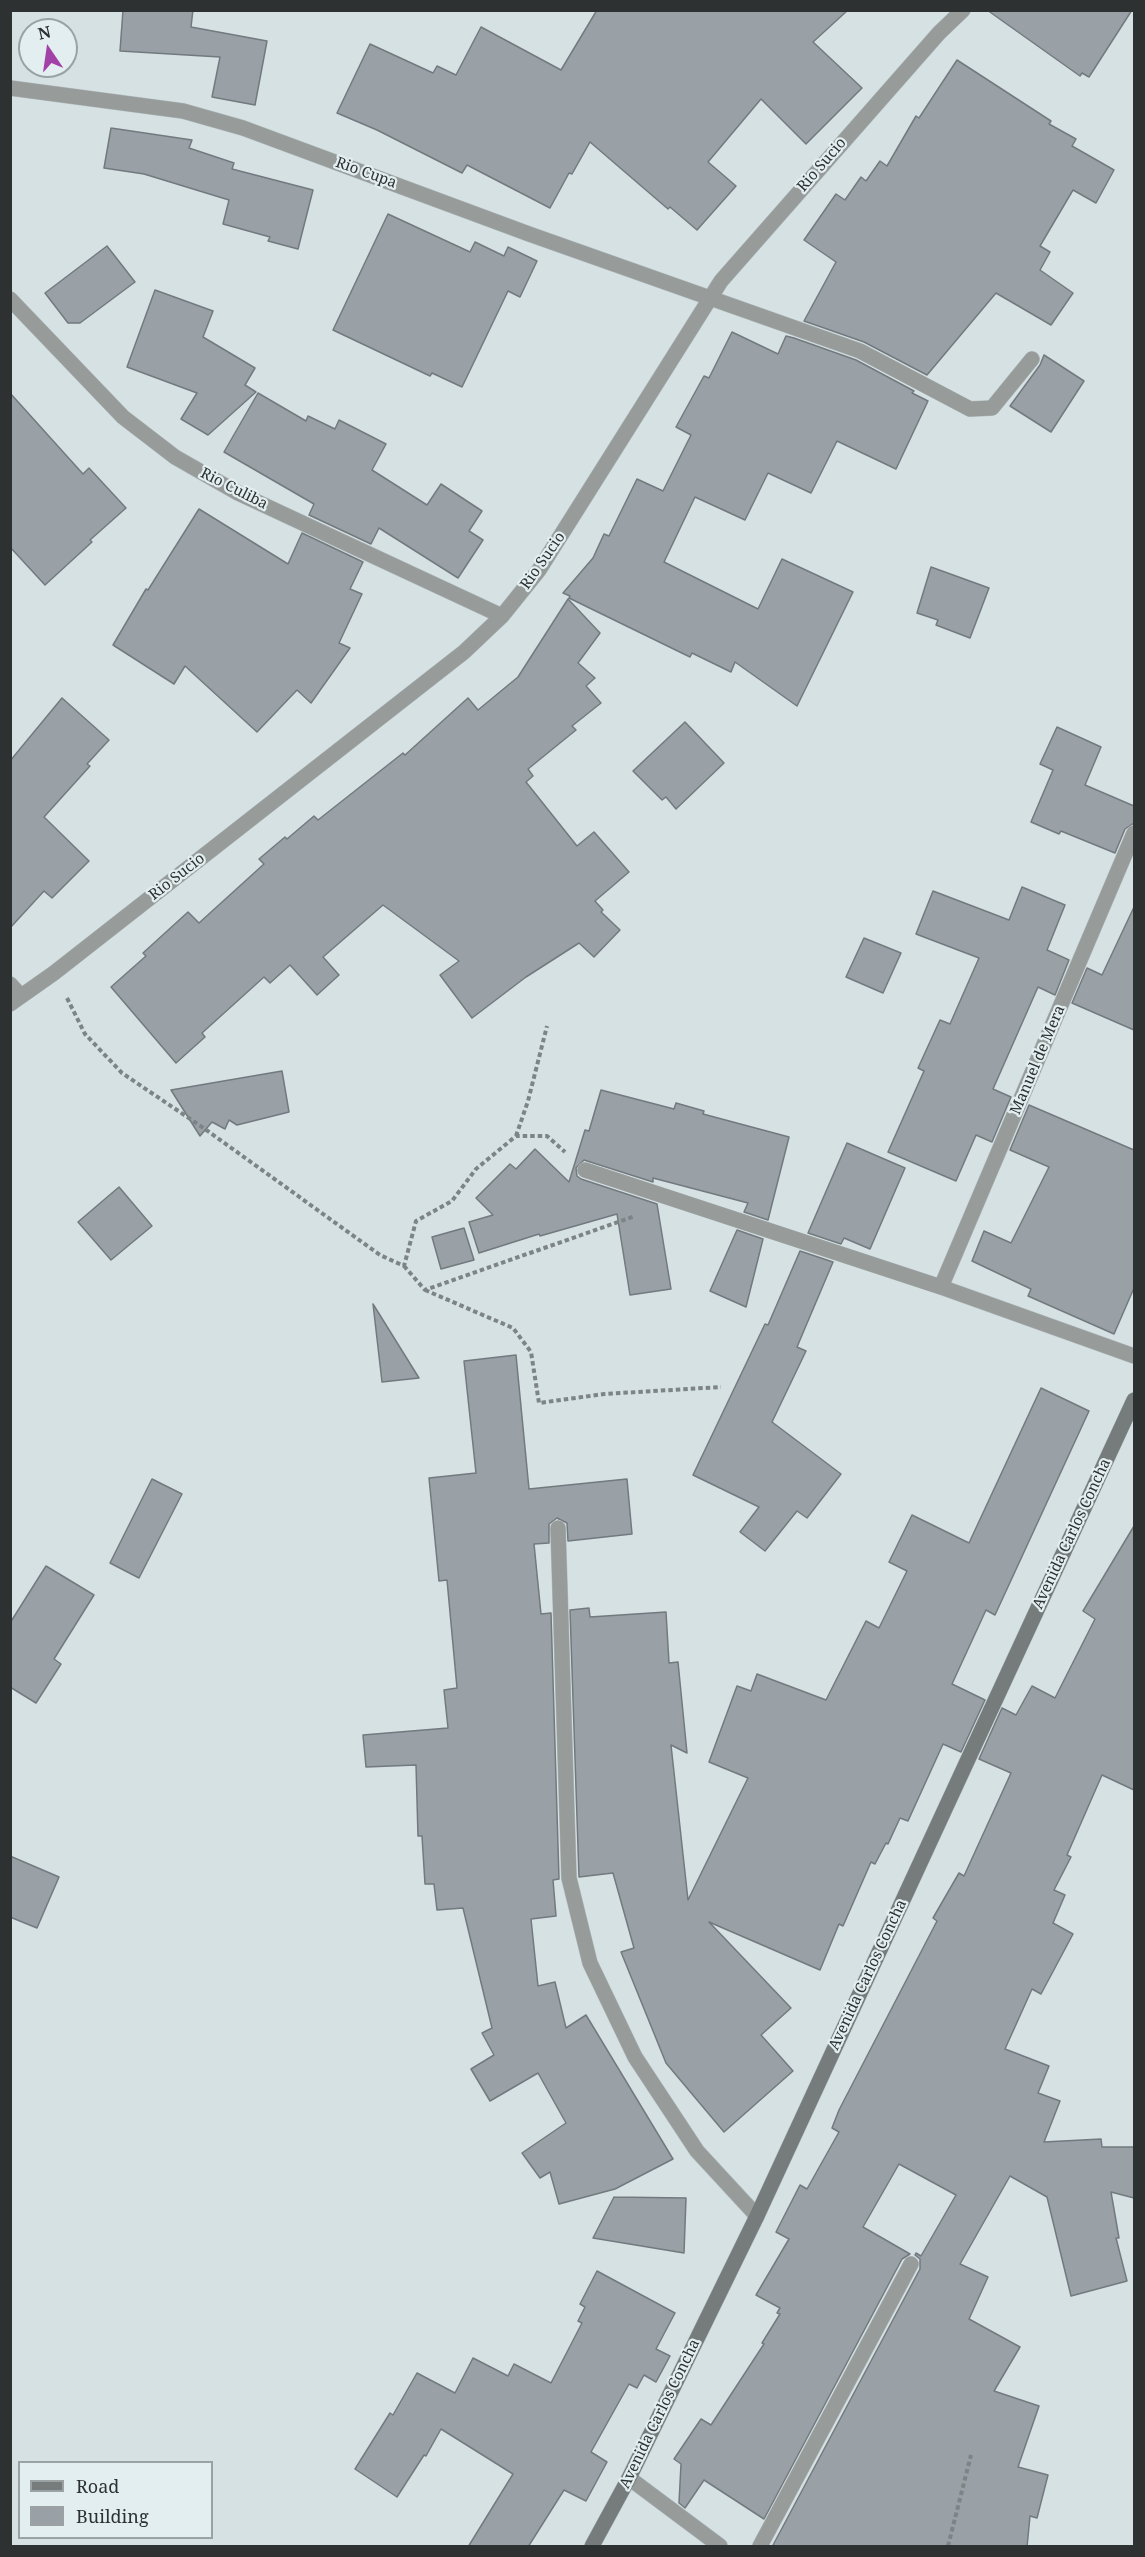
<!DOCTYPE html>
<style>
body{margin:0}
#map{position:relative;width:1145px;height:2557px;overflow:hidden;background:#d6e1e3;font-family:"Noto Serif",serif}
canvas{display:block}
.frame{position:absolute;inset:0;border:12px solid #2d3132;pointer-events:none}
.legend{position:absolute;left:18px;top:2461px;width:195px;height:78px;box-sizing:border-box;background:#e3eef0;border:2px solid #9aa2a4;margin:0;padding:8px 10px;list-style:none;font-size:18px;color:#2d3132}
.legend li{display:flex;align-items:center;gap:12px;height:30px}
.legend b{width:30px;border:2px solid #9aa2a4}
.north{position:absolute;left:18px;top:18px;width:60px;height:60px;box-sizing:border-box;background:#e3eef0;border:2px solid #9aa2a4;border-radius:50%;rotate:347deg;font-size:16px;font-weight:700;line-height:24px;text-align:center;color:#2d3132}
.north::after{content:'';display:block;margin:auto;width:21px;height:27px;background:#a241a8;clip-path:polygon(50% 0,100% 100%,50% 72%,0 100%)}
</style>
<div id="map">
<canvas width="1145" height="2557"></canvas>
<div class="frame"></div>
<ul class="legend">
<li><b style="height:8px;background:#757c7b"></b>Road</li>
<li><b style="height:16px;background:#99a1a6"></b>Building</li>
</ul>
<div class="north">N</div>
</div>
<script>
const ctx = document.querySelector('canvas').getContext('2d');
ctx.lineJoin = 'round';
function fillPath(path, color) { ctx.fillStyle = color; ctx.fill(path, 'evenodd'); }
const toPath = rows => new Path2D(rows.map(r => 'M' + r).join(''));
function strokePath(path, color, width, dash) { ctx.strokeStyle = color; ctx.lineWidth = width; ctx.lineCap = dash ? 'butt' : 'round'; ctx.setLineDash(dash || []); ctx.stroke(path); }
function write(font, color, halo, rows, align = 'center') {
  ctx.font = font + ' "Noto Serif",serif'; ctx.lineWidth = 4.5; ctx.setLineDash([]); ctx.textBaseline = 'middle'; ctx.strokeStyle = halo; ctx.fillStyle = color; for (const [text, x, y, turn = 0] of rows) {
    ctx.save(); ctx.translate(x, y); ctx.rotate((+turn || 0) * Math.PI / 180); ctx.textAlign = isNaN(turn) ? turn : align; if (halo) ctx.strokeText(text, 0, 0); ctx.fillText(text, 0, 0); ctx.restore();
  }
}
const building = toPath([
 [123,10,193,10,191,27,267,41,255,105,212,97,220,57,120,51,123,10],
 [597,10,848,10,813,42,862,88,806,144,761,99,708,162,736,186,697,230,670,207,668,209,590,142,572,174,569,173,550,208,467,165,462,173,377,130,337,113,370,44,433,73,437,66,456,75,481,27,561,70,597,10],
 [987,10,1132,10,1089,77,1082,73,1080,76,987,10],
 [957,60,1051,121,1049,124,1076,139,1072,146,1114,170,1096,203,1073,190,1040,246,1050,252,1040,270,1073,293,1051,325,996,293,927,375,864,342,804,321,836,262,804,240,836,194,845,200,861,177,866,181,880,161,887,166,916,116,919,118,957,60],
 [111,128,192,140,189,148,234,163,232,169,313,190,298,249,268,241,270,237,223,224,229,200,144,174,104,168,111,128],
 [388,214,470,252,475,242,504,256,508,247,537,261,520,297,508,291,462,387,432,373,430,376,333,330,388,214],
 [107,246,135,282,80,323,68,323,45,293,107,246],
 [155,290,213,311,203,337,255,368,245,385,256,392,208,435,181,419,197,393,127,367,155,290],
 [732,332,778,354,786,336,794,338,856,360,914,391,912,393,928,401,896,469,837,441,811,493,768,473,745,520,695,497,664,562,758,609,782,559,853,592,797,706,735,662,731,672,692,653,690,657,569,598,570,596,563,593,593,558,604,534,609,536,637,479,663,491,691,435,676,427,704,376,709,378,732,332],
 [1044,355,1084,381,1051,432,1010,406,1040,365,1044,355],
 [10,393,83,474,89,468,126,508,90,540,92,542,45,585,10,547,10,393],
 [258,393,306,421,308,416,335,429,339,420,386,444,372,470,427,505,441,484,482,511,469,531,483,540,458,578,379,528,371,544,309,515,314,504,224,452,258,393],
 [199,509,288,564,302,533,363,562,350,589,362,594,339,643,350,648,311,703,297,690,257,732,185,666,174,684,113,645,146,589,148,590,199,509],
 [931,567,989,588,970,638,936,625,938,620,917,613,931,567],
 [568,599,600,633,578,663,595,678,586,686,601,703,572,726,576,730,528,769,533,776,526,782,577,846,594,832,629,872,595,901,603,910,601,912,620,930,594,957,579,943,526,977,472,1018,440,975,459,961,383,905,323,957,339,975,317,995,290,965,270,983,264,977,202,1033,205,1037,176,1063,111,987,146,956,143,953,188,912,199,923,264,864,259,859,285,837,287,839,314,816,318,820,403,753,405,755,468,698,478,710,518,677,568,599],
 [62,698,109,740,87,764,90,766,44,817,89,861,52,898,44,891,10,928,10,761,62,698],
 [685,722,724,763,676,809,666,797,662,800,633,771,685,722],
 [1057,727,1101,747,1085,785,1134,806,1134,823,1125,829,1115,853,1061,831,1059,834,1031,822,1053,770,1040,764,1057,727],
 [1022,887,1065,905,1047,950,1069,960,1055,995,1038,987,993,1089,1011,1097,992,1142,976,1135,956,1181,888,1152,924,1071,918,1068,940,1020,950,1024,979,958,916,934,933,891,1009,920,1022,887],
 [1134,907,1134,1030,1072,1003,1087,968,1102,975,1134,907],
 [864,938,901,953,883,993,846,977,864,938],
 [282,1071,289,1112,237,1125,229,1120,225,1129,212,1122,200,1136,171,1090,282,1071],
 [601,1090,674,1109,676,1103,704,1111,703,1114,789,1137,768,1220,744,1212,748,1203,653,1178,653,1182,584,1160,576,1168,577,1176,581,1179,657,1204,671,1289,630,1295,617,1214,540,1236,539,1234,479,1253,469,1222,493,1215,476,1198,510,1164,516,1169,535,1149,569,1182,585,1130,589,1131,601,1090],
 [1029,1105,1134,1150,1134,1288,1114,1334,1028,1296,1031,1289,972,1261,984,1231,1011,1243,1049,1167,1010,1150,1029,1105],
 [847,1143,905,1168,870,1249,844,1238,841,1244,808,1233,847,1143],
 [119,1187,152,1226,111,1260,78,1222,119,1187],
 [464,1228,474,1260,441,1269,432,1237,464,1228],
 [737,1230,763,1239,746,1307,710,1291,737,1230],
 [800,1251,833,1262,797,1347,806,1351,772,1422,841,1474,807,1518,797,1511,765,1551,740,1532,759,1507,693,1475,765,1324,768,1325,800,1251],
 [373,1304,419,1378,382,1382,373,1304],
 [516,1355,529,1489,627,1479,632,1534,568,1541,567,1523,557,1518,549,1524,549,1543,534,1544,541,1614,551,1613,559,1879,553,1880,556,1916,531,1919,538,1986,555,1982,566,2028,586,2015,673,2159,615,2189,559,2204,550,2172,540,2178,522,2153,566,2123,538,2073,490,2101,471,2069,494,2055,482,2033,492,2028,463,1908,437,1910,434,1884,425,1884,422,1836,418,1836,416,1765,366,1767,363,1735,448,1728,444,1690,457,1688,447,1580,439,1581,429,1478,476,1473,464,1361,516,1355],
 [1041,1388,1089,1411,995,1615,986,1610,952,1684,985,1700,961,1752,943,1744,908,1821,900,1818,888,1844,886,1843,875,1864,871,1862,843,1926,839,1924,820,1970,709,1922,791,2008,761,2035,793,2071,724,2132,666,2063,621,1952,634,1948,613,1873,579,1877,570,1610,589,1608,590,1617,666,1612,669,1663,678,1662,687,1753,671,1745,688,1900,748,1778,709,1762,737,1686,751,1691,757,1674,826,1700,866,1621,879,1628,907,1571,889,1562,912,1515,969,1543,1041,1388],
 [152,1479,182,1494,139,1578,110,1563,152,1479],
 [1134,1526,1134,1790,1102,1775,1067,1855,1071,1857,1054,1890,1065,1895,1053,1923,1073,1934,1041,1994,1032,1989,1005,2049,1049,2066,1038,2093,1060,2101,1044,2142,1101,2139,1102,2147,1134,2147,1134,2198,1111,2192,1119,2238,1116,2238,1127,2281,1071,2296,1047,2197,1010,2176,960,2264,988,2277,969,2319,1020,2347,994,2391,1039,2406,1018,2467,1048,2475,1037,2518,1030,2516,1027,2547,772,2547,920,2269,920,2259,915,2255,916,2253,921,2256,956,2195,899,2164,863,2227,910,2254,902,2259,764,2519,704,2480,685,2508,679,2503,681,2464,674,2459,701,2419,711,2425,764,2344,762,2343,780,2314,777,2313,780,2308,756,2295,789,2239,776,2232,800,2185,807,2189,839,2132,832,2128,839,2110,937,1921,933,1918,959,1873,964,1876,1011,1773,979,1759,1002,1708,1016,1715,1032,1686,1055,1698,1095,1619,1083,1611,1134,1526],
 [46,1566,94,1595,54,1659,61,1664,36,1703,10,1687,10,1623,46,1566],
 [10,1856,59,1877,37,1928,10,1917,10,1856],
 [614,2197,686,2198,684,2253,593,2238,614,2197],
 [597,2271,675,2313,656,2349,670,2356,656,2382,644,2375,637,2388,629,2384,591,2452,607,2462,586,2501,564,2490,528,2547,468,2547,513,2474,441,2429,426,2456,424,2455,397,2497,355,2469,390,2413,393,2415,417,2373,455,2393,473,2358,508,2376,514,2364,551,2383,582,2323,578,2321,585,2307,580,2304,597,2271]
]);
const path = toPath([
 [67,998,85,1034,122,1073,205,1129,380,1255,404,1266,416,1221,452,1201,476,1169,516,1136,547,1136,565,1152],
 [516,1136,528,1101,547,1026],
 [404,1266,425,1290,635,1216],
 [425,1290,513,1328,531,1352,539,1403,604,1394,721,1387],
 [948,2546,971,2455]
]);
const street = toPath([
 [10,88,183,111,243,128,529,234,860,351,970,409,992,408,1032,359],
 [10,299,123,417,175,457,238,493,502,616],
 [10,984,21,996],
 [10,1004,54,973,464,652,502,616,539,570,721,281,939,33,963,10],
 [585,1170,941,1287,1134,1356],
 [941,1287,1134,833],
 [558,1528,569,1878,590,1963,635,2057,697,2151,757,2216],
 [629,2478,720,2546],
 [760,2546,911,2264]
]);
const secondary = toPath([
 [592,2546,629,2478,757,2216,1134,1400]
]);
const streetNames = [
 ["Rio Sucio",822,165,-49],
 ["Rio Cupa",366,173,20],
 ["Rio Culiba",234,489,27],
 ["Rio Sucio",543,561,-55],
 ["Rio Sucio",177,877,-38],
 ["Manuel de Mera",1038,1060,-67],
 ["Avenida Carlos Concha",1072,1534,-65],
 ["Avenida Carlos Concha",868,1975,-65],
 ["Avenida Carlos Concha",660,2414,-64]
];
fillPath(building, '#99a1a6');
strokePath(building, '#727a7f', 1.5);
strokePath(street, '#b4bec0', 16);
strokePath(secondary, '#b4bec0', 16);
strokePath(path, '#7d8486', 4, [4.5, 3]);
strokePath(street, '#979c9b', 15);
strokePath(secondary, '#757c7b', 15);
write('15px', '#2d3132', '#e3eef0', streetNames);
</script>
